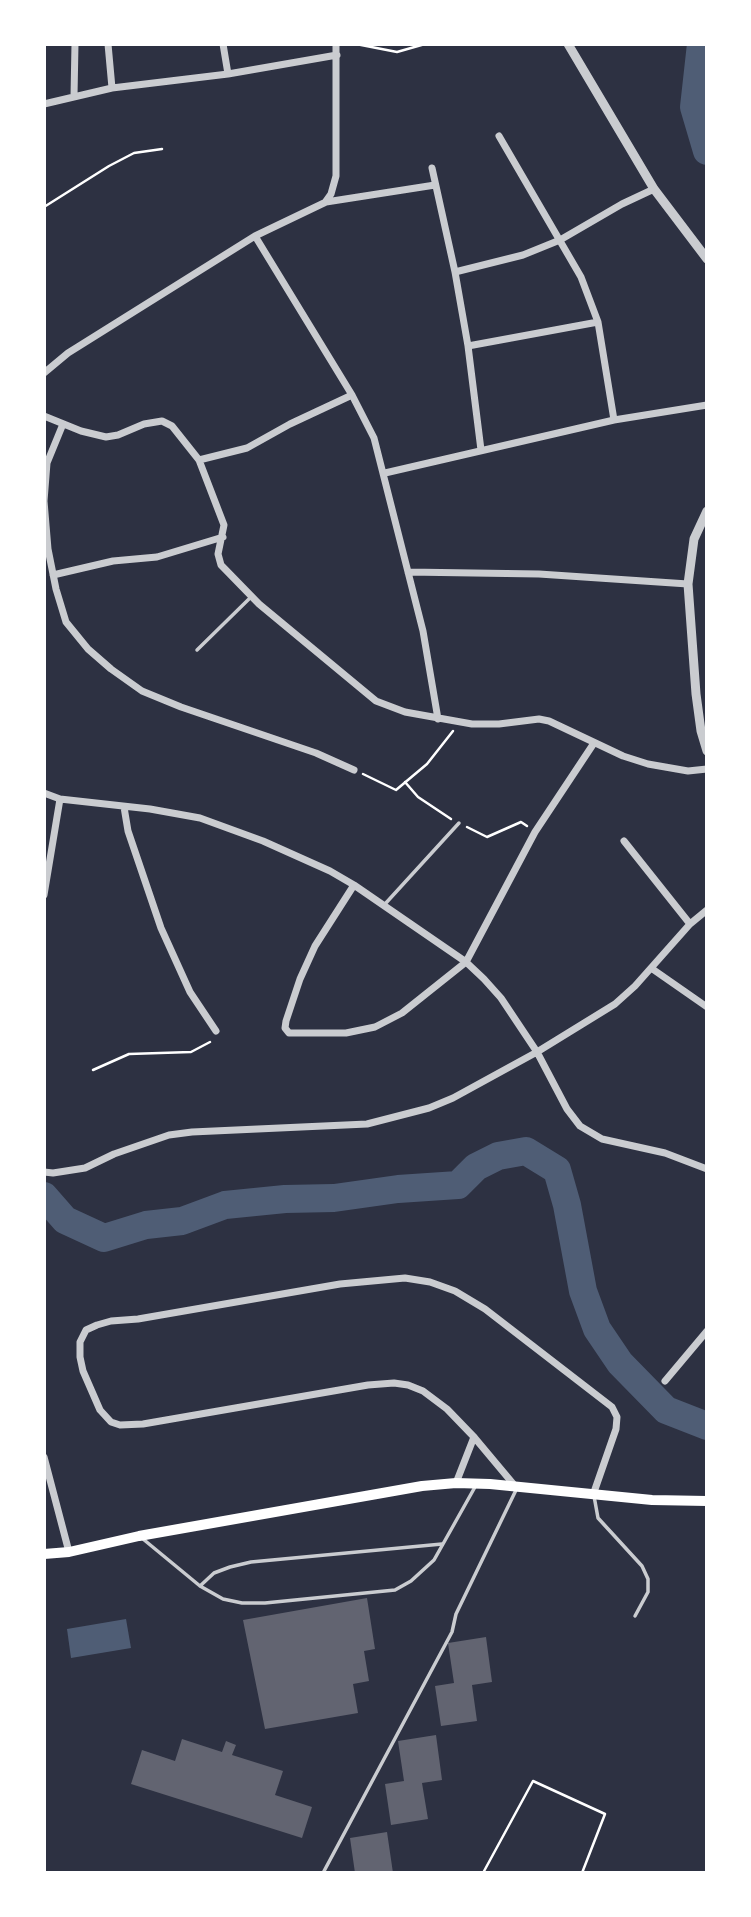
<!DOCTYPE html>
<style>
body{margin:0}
#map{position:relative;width:751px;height:1917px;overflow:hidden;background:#2d3142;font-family:"Asap Condensed",sans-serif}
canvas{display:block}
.frame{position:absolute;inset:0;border:46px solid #fff;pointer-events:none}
</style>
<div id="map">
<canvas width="751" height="1917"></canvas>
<div class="frame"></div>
</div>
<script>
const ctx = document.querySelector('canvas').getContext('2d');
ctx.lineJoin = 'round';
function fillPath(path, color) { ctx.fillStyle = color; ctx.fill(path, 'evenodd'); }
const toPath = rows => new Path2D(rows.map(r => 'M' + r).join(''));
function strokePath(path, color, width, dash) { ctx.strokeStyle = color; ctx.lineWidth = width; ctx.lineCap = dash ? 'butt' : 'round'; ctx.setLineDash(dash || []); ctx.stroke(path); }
const water = toPath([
 [126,1619,131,1648,71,1658,67,1629]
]);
const river = toPath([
 [701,44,694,107,707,151],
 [44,1196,65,1220,104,1238,146,1225,182,1221,225,1205,285,1199,334,1198,398,1189,458,1185,476,1167,498,1156,526,1151,557,1170,567,1205,583,1291,597,1329,620,1363,666,1410,707,1426]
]);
const building = toPath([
 [367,1598,375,1649,364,1651,369,1681,353,1684,358,1713,265,1729,243,1620],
 [486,1637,492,1682,472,1685,477,1721,441,1726,435,1686,454,1683,448,1643],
 [436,1735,442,1780,422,1783,428,1819,391,1825,385,1784,404,1781,398,1741],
 [182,1739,222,1752,226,1741,236,1745,232,1755,283,1771,275,1795,312,1807,302,1838,131,1784,142,1750,175,1761],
 [387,1832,393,1873,355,1873,350,1838]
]);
const path = toPath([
 [356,44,397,52,425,44],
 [44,207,109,166,134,153,162,149],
 [363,774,396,790,427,764,453,731],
 [405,782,418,797,451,819],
 [467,827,487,837,521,822,527,826],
 [93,1070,129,1054,191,1052,210,1042],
 [483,1873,533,1781,605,1814,582,1873]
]);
const service = toPath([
 [197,650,251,597],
 [385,904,459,823],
 [594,1496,598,1518,642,1566,648,1579,648,1592,635,1616],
 [143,1539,200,1586,223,1599,242,1603,265,1603,395,1590,411,1581,434,1560,475,1487],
 [200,1586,214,1573,230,1567,251,1562,442,1544],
 [323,1873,452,1632,456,1614,517,1488]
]);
const minor = toPath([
 [108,44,112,88],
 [223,44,228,74],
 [74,96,75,44],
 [44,104,112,88,228,74,337,55],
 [499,136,581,277,598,322,614,420],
 [432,168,455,272,468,346,481,450],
 [326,201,331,194,336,176,336,44],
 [255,236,352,395,374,438,423,631,438,719],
 [455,272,523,255,560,240,622,204,654,189],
 [468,346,598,322],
 [44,373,68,353,255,236,326,202,435,185],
 [44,416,81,431,106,437,118,435,144,424,162,421,172,426,199,460,247,448,290,424,352,395],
 [63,424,47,463,44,501,48,549,56,589,66,622,88,649,111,669,142,691,181,707,316,753,354,770],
 [199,460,224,525,218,554,221,565,259,604,376,701,405,712,472,724,499,724,539,719,549,721,623,756,648,764,688,771,707,769],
 [385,473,614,420,707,405],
 [408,572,539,574,688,584],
 [53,575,113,561,157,557,223,537],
 [44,793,60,799,150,809,200,818,263,841,330,871,354,885,466,962,484,979,501,998,537,1052,567,1109,580,1126,602,1139,665,1153,707,1169],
 [124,807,128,831,161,928,190,992,216,1031],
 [624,841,690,924],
 [354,885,315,946,300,979,286,1021,285,1028,289,1033,346,1033,375,1027,402,1013,466,962,535,832,594,743],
 [44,895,60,799],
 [651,968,707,1007],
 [44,1172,53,1173,85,1168,114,1154,169,1135,192,1132,367,1124,429,1108,453,1098,537,1052,615,1004,635,986,690,924,707,910],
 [665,1381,707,1331],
 [44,1457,69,1552],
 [456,1483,474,1437],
 [515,1486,474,1437,447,1409,423,1391,408,1385,394,1383,368,1385,143,1424,120,1425,111,1422,100,1410,83,1371,80,1357,80,1342,86,1330,97,1325,111,1321,138,1319,340,1284,405,1278,430,1282,455,1291,485,1309,612,1407,617,1417,616,1429,593,1495]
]);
const tertiary = toPath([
 [568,44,654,189,707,259],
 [707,511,694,539,688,584,696,694,701,731,707,751]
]);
const secondary = toPath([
 [44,1554,69,1552,139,1536,422,1486,456,1483,490,1484,652,1500,707,1501]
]);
fillPath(water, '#4f5d75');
strokePath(river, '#4f5d75', 28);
fillPath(building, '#626471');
strokePath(path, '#fff', 2.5);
strokePath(service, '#caccd0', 3.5);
strokePath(minor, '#caccd0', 7);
strokePath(tertiary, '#caccd0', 9);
strokePath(secondary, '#fff', 10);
</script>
